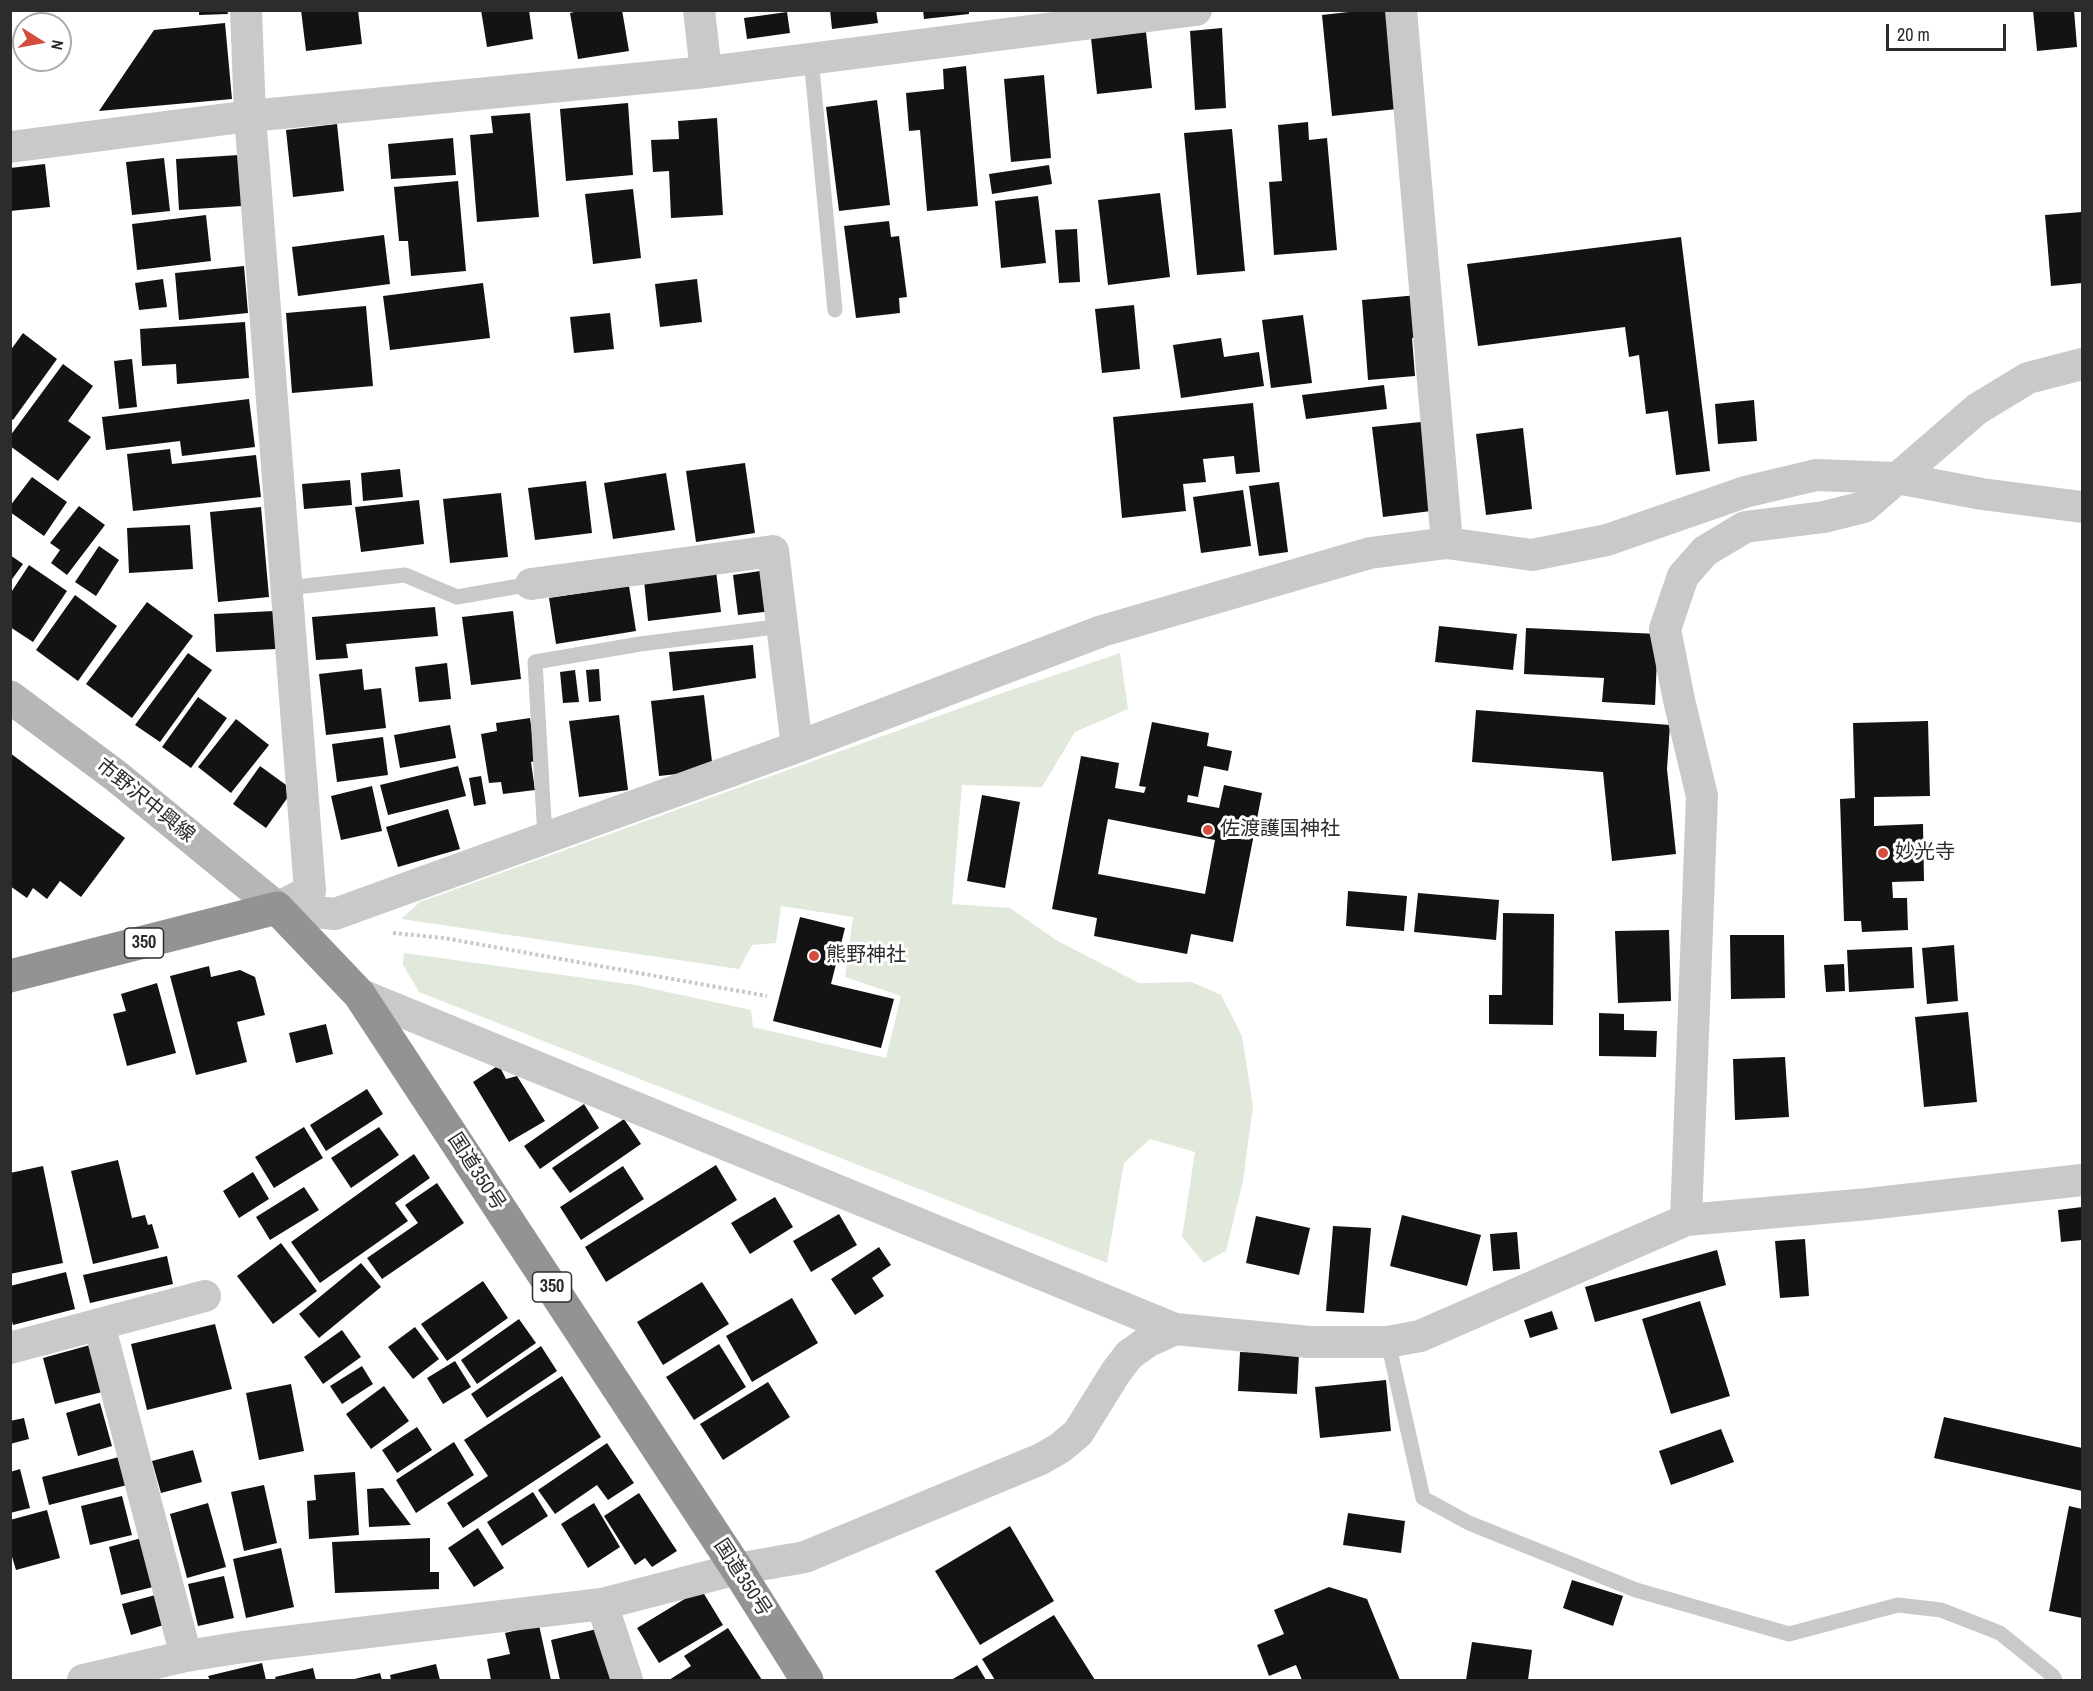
<!DOCTYPE html>
<meta charset="utf-8">
<style>
body{margin:0}
#map{position:relative;width:2093px;height:1691px;overflow:hidden;background:#fff;font-family:"Archivo Narrow",sans-serif}
canvas{display:block}
.frame{position:absolute;inset:0;border:12px solid #2c2c2c;pointer-events:none}
.north{position:absolute;left:12px;top:12px;width:60px;height:60px;box-sizing:border-box;background:#fff;border:2px solid #ababab;border-radius:50%;rotate:101deg;font-size:16px;font-weight:700;line-height:24px;text-align:center;color:#2c2c2c}
.north::after{content:'';display:block;margin:auto;width:21px;height:27px;background:#d44d3d;clip-path:polygon(50% 0,100% 100%,50% 72%,0 100%)}
.scale{position:absolute;left:1886px;top:24px;width:120px;height:27px;box-sizing:border-box;border:3px solid #2c2c2c;border-top:0;padding-left:8px;font-size:18px;line-height:21px;white-space:nowrap;color:#2c2c2c;-webkit-text-stroke:4px #fff;paint-order:stroke}
</style>
<div id="map">
<canvas width="2093" height="1691"></canvas>
<div class="frame"></div>
<div class="north">N</div>
<div class="scale">20 m</div>
</div>
<script>
const ctx = document.querySelector('canvas').getContext('2d');
ctx.lineJoin = 'round';
function fillPath(path, color) { ctx.fillStyle = color; ctx.fill(path, 'evenodd'); }
const toPath = rows => new Path2D(rows.map(r => 'M' + r).join(''));
function strokePath(path, color, width, dash) { ctx.strokeStyle = color; ctx.lineWidth = width; ctx.lineCap = dash ? 'butt' : 'round'; ctx.setLineDash(dash || []); ctx.stroke(path); }
function write(font, color, halo, rows, align = 'center') {
  ctx.font = font + ' "Archivo Narrow","Noto Sans JP",sans-serif'; ctx.lineWidth = 6; ctx.setLineDash([]); ctx.textBaseline = 'middle'; ctx.strokeStyle = halo; ctx.fillStyle = color; for (const [text, x, y, turn = 0] of rows) {
    ctx.save(); ctx.translate(x, y); ctx.rotate((+turn || 0) * Math.PI / 180); ctx.textAlign = isNaN(turn) ? turn : align; if (halo) ctx.strokeText(text, 0, 0); ctx.fillText(text, 0, 0); ctx.restore();
  }
}
const green = toPath([
 [1120,653,1128,709,1075,732,1042,787,962,785,952,904,1010,908,1056,940,1139,983,1192,982,1221,995,1242,1036,1253,1106,1243,1181,1226,1251,1204,1263,1182,1237,1195,1152,1150,1139,1124,1163,1107,1263,419,992,403,965,404,953,635,985,751,1010,753,1027,886,1058,901,996,845,977,853,917,781,906,776,943,752,945,739,969,401,919,420,902,1008,691]
]);
const building = toPath([
 [199,10,227,10,228,14,199,15],
 [301,10,358,10,362,44,306,51],
 [481,10,529,10,533,39,487,47],
 [583,10,622,10,629,51,578,59,570,13],
 [830,10,876,10,878,23,832,29],
 [923,10,969,10,969,14,924,19],
 [1366,10,1388,10,1397,109,1332,116,1322,15],
 [2033,10,2074,10,2077,47,2037,51],
 [787,12,790,33,747,39,744,18],
 [225,23,232,99,99,111,154,30],
 [1222,28,1226,108,1195,110,1190,31],
 [1146,32,1152,88,1097,94,1091,38],
 [966,66,978,206,927,211,920,130,909,131,906,93,944,89,943,69],
 [1044,75,1051,158,1011,162,1004,79],
 [877,100,890,205,839,211,826,107],
 [628,103,633,175,566,181,560,109],
 [530,113,539,217,477,222,470,135,493,133,491,116],
 [717,118,723,215,671,218,669,171,653,172,651,140,679,139,678,121],
 [1308,122,1309,140,1327,138,1337,250,1274,255,1269,182,1282,181,1278,125],
 [337,124,344,191,293,197,286,130],
 [1232,129,1245,271,1197,275,1184,133],
 [453,138,456,175,391,179,388,144],
 [239,155,242,206,179,210,176,159],
 [164,158,170,211,132,215,126,162],
 [45,164,50,207,10,211,10,168],
 [1049,165,1052,184,992,194,989,174],
 [458,181,466,271,411,276,408,241,399,241,394,187],
 [633,189,641,258,593,264,585,194],
 [1160,193,1170,277,1108,285,1098,200],
 [1038,196,1046,263,1001,268,995,201],
 [2082,212,2082,283,2051,286,2045,215],
 [206,215,211,261,137,270,132,224],
 [889,221,891,237,899,236,907,297,899,298,900,313,856,318,844,226],
 [1077,229,1080,282,1059,283,1055,230],
 [384,235,390,284,298,296,292,247],
 [1681,237,1710,471,1676,475,1668,411,1646,414,1639,355,1629,357,1625,327,1478,346,1467,264],
 [244,266,248,313,179,320,175,273],
 [163,279,167,307,139,310,135,283],
 [697,279,702,322,660,327,655,284],
 [483,283,490,338,390,350,383,296],
 [1418,295,1421,337,1412,338,1415,376,1368,380,1362,300],
 [1134,305,1140,369,1102,373,1095,309],
 [366,306,373,386,292,393,286,313],
 [610,313,614,349,574,353,570,317],
 [1303,315,1312,383,1271,388,1262,320],
 [245,322,249,378,177,384,176,364,142,366,140,329],
 [23,333,57,359,13,420,10,418,10,351],
 [1221,338,1224,357,1259,352,1264,386,1181,398,1173,345],
 [132,359,137,407,119,409,114,361],
 [63,364,93,386,68,421,91,437,58,481,10,446,10,436],
 [1384,385,1387,409,1306,419,1302,395],
 [249,399,255,447,182,456,180,441,106,450,102,417],
 [1754,400,1757,441,1718,444,1715,404],
 [1253,403,1260,472,1236,474,1234,456,1203,459,1206,482,1183,484,1186,511,1122,518,1113,417],
 [1421,422,1431,511,1383,517,1372,427],
 [1523,428,1532,509,1486,515,1476,434],
 [170,449,172,464,256,455,261,497,133,511,127,454],
 [745,463,755,533,696,542,686,471],
 [400,469,403,497,363,501,361,473],
 [666,473,675,530,613,539,604,483],
 [32,477,67,502,44,536,10,512,10,506],
 [350,480,352,505,304,509,302,484],
 [586,481,592,533,535,540,528,488],
 [1279,482,1288,552,1259,556,1249,486],
 [1243,490,1251,546,1201,553,1193,497],
 [501,493,508,557,450,563,443,499],
 [419,500,424,544,361,552,355,507],
 [79,506,105,525,67,575,51,563,60,550,50,543],
 [261,507,269,597,218,602,210,512],
 [190,525,193,569,129,573,127,528],
 [99,546,119,560,96,596,75,582],
 [10,555,23,564,10,582],
 [29,565,67,591,33,642,10,627,10,594],
 [767,570,772,611,738,615,733,575],
 [716,571,721,612,648,621,644,580],
 [629,586,636,631,556,644,549,598],
 [75,595,117,626,78,681,36,650],
 [147,602,193,636,132,718,86,684],
 [435,607,438,636,346,644,348,658,316,660,312,617],
 [274,611,276,649,216,652,214,614],
 [513,611,521,679,471,685,462,617],
 [1439,626,1517,634,1513,670,1435,662],
 [1526,628,1658,634,1655,705,1602,702,1604,678,1524,674],
 [753,645,756,678,673,691,669,652],
 [188,653,212,670,160,742,135,725],
 [447,663,451,699,419,702,415,667],
 [362,669,364,690,381,688,386,728,326,735,319,674],
 [599,669,601,701,589,702,586,670],
 [575,670,579,702,563,703,560,672],
 [704,695,713,770,659,776,651,701],
 [198,697,227,718,191,768,162,747],
 [1476,710,1670,725,1667,769,1676,854,1612,861,1603,772,1472,762],
 [619,715,628,790,579,797,569,721],
 [530,718,536,761,531,762,535,790,503,794,501,782,489,783,481,734,497,731,496,723],
 [236,719,269,745,231,793,198,767],
 [1928,721,1930,796,1874,797,1874,826,1923,824,1924,881,1892,882,1893,898,1907,898,1908,930,1862,932,1861,921,1844,921,1840,799,1855,798,1853,723],
 [1152,722,1209,733,1207,746,1232,751,1228,771,1204,766,1198,797,1188,795,1187,802,1219,808,1224,785,1262,793,1233,942,1191,934,1187,954,1094,936,1097,918,1052,909,1081,756,1119,763,1115,788,1144,793,1146,787,1139,786],
 [1108,819,1215,840,1205,894,1098,874],
 [450,725,456,758,400,768,394,735],
 [383,737,388,775,337,782,332,744],
 [10,753,125,838,81,897,60,881,47,899,33,888,27,898,10,886],
 [260,766,293,790,266,828,233,804],
 [458,766,466,796,388,815,380,785],
 [481,776,486,804,474,806,469,778],
 [372,786,382,831,341,840,331,796],
 [982,795,1020,802,1005,888,967,881],
 [448,809,460,849,398,867,386,827],
 [1348,891,1407,896,1404,931,1346,926],
 [1418,893,1499,900,1496,940,1414,932],
 [1503,913,1554,914,1553,1025,1489,1024,1489,995,1502,995],
 [800,917,845,928,831,984,894,999,881,1048,773,1021],
 [1669,930,1671,1001,1618,1003,1615,931],
 [1730,935,1784,935,1785,998,1731,999],
 [1954,945,1958,1001,1927,1004,1922,948],
 [1912,947,1914,988,1849,992,1847,950],
 [1844,964,1845,991,1826,992,1824,965],
 [209,966,211,977,240,970,255,977,265,1015,237,1022,247,1062,196,1075,170,976],
 [157,983,176,1053,127,1066,113,1014,126,1011,121,994],
 [1968,1012,1977,1102,1924,1107,1915,1017],
 [1599,1013,1624,1014,1624,1030,1657,1031,1656,1057,1599,1056],
 [326,1024,333,1054,296,1063,289,1033],
 [1785,1057,1789,1117,1735,1120,1733,1059],
 [499,1065,506,1079,517,1076,545,1121,509,1142,473,1082],
 [367,1089,383,1114,326,1151,310,1125],
 [584,1104,599,1128,540,1169,524,1146],
 [624,1119,641,1144,570,1193,552,1168],
 [304,1127,323,1158,274,1188,255,1157],
 [379,1127,399,1155,351,1188,331,1158],
 [414,1154,430,1178,395,1203,408,1221,320,1283,291,1242],
 [118,1160,132,1218,145,1215,148,1225,152,1224,159,1248,93,1264,71,1171],
 [716,1165,737,1200,606,1282,585,1247],
 [43,1166,63,1263,10,1274,10,1173],
 [623,1166,644,1199,581,1240,560,1207],
 [253,1172,269,1199,239,1218,223,1191],
 [437,1183,464,1223,382,1279,367,1258,418,1223,405,1205],
 [304,1187,319,1210,270,1240,256,1217],
 [775,1197,793,1227,750,1254,731,1223],
 [2082,1207,2082,1240,2061,1242,2058,1210],
 [839,1214,857,1245,811,1272,793,1241],
 [1402,1215,1481,1235,1467,1286,1390,1266],
 [1256,1216,1310,1228,1299,1275,1246,1263],
 [1333,1226,1371,1228,1364,1313,1326,1311],
 [1517,1232,1520,1269,1493,1271,1490,1234],
 [1805,1239,1809,1296,1780,1298,1775,1241],
 [281,1243,317,1291,273,1324,237,1276],
 [879,1247,891,1265,872,1278,884,1296,855,1315,831,1279],
 [1717,1250,1726,1285,1595,1322,1585,1287],
 [167,1256,173,1284,90,1303,83,1275],
 [361,1263,381,1287,319,1338,299,1314],
 [66,1272,75,1309,13,1325,10,1314,10,1286],
 [483,1281,508,1318,447,1361,421,1324],
 [702,1282,729,1324,663,1365,637,1322],
 [792,1298,818,1343,752,1382,726,1336],
 [1700,1301,1730,1396,1671,1414,1642,1319],
 [1552,1311,1558,1329,1530,1338,1524,1320],
 [519,1319,536,1343,477,1384,461,1360],
 [215,1324,232,1389,147,1410,131,1344],
 [415,1327,439,1359,413,1379,388,1347],
 [342,1330,361,1357,323,1384,304,1357],
 [719,1344,746,1387,694,1420,666,1377],
 [90,1345,102,1392,55,1404,43,1358],
 [541,1346,557,1371,487,1418,471,1394],
 [1240,1352,1299,1354,1297,1394,1238,1391],
 [455,1361,471,1387,443,1404,427,1378],
 [362,1366,373,1384,342,1404,330,1386],
 [562,1376,601,1437,463,1528,447,1503,488,1476,464,1440],
 [1386,1380,1391,1431,1320,1438,1315,1387],
 [768,1382,790,1417,723,1460,700,1424],
 [291,1384,304,1451,259,1460,246,1393],
 [384,1386,409,1421,371,1449,346,1414],
 [100,1403,112,1446,78,1456,66,1413],
 [1944,1417,2082,1448,2082,1491,1934,1458],
 [24,1418,29,1439,10,1444,10,1421],
 [417,1427,432,1450,397,1473,382,1450],
 [1721,1429,1734,1462,1671,1485,1659,1451],
 [454,1442,474,1475,416,1513,396,1480],
 [607,1443,634,1483,608,1500,597,1485,555,1514,538,1490],
 [193,1450,202,1482,161,1493,152,1461],
 [119,1457,127,1485,49,1505,42,1477],
 [20,1469,30,1508,10,1513,10,1472],
 [355,1472,359,1535,309,1539,307,1501,316,1500,314,1475],
 [264,1485,277,1543,244,1551,231,1492],
 [383,1488,411,1525,369,1527,367,1489],
 [533,1492,548,1516,502,1546,487,1522],
 [639,1493,677,1551,652,1567,645,1558,635,1565,604,1516],
 [122,1496,132,1535,90,1545,81,1506],
 [208,1503,226,1567,187,1578,170,1514],
 [594,1503,620,1547,588,1568,561,1524],
 [2069,1506,2082,1509,2082,1618,2049,1611],
 [47,1510,60,1558,16,1570,10,1550,10,1520],
 [1348,1513,1405,1521,1401,1553,1343,1545],
 [1010,1526,1054,1601,980,1645,935,1571],
 [478,1528,504,1568,474,1587,448,1548],
 [145,1537,157,1586,121,1595,109,1547],
 [430,1538,430,1572,439,1572,439,1589,335,1593,332,1542],
 [281,1548,294,1607,246,1618,233,1559],
 [224,1576,234,1618,198,1626,188,1584],
 [1572,1580,1623,1596,1613,1626,1563,1608],
 [1329,1587,1367,1599,1400,1680,1302,1680,1296,1665,1269,1676,1257,1645,1284,1634,1274,1610],
 [701,1589,723,1625,659,1663,637,1628],
 [159,1594,167,1624,131,1635,122,1604],
 [1054,1615,1095,1680,995,1680,982,1659],
 [539,1625,551,1680,491,1680,487,1659,510,1654,505,1633],
 [601,1628,612,1680,560,1680,551,1640],
 [728,1628,762,1680,669,1680,691,1666,684,1656],
 [1472,1642,1532,1650,1528,1680,1466,1680],
 [262,1663,266,1680,210,1680,208,1676],
 [436,1664,440,1680,391,1680,390,1675],
 [977,1665,986,1680,951,1680],
 [313,1668,316,1680,276,1680,275,1677],
 [380,1673,382,1680,350,1680]
]);
const path = toPath([
 [393,933,444,938,767,996]
]);
const lane = toPath([
 [811,58,835,310],
 [287,588,405,575,457,597,531,584],
 [545,838,535,662,640,644,783,626],
 [1388,1342,1423,1498,1469,1523,1636,1590,1789,1634,1898,1605,1941,1610,2000,1633,2053,1676,2055,1680]
]);
const street = toPath([
 [246,10,250,116,310,891,277,908],
 [699,10,706,72],
 [1401,10,1447,543],
 [10,147,250,116,706,72,1196,10],
 [531,584,773,551,797,747],
 [277,908,335,914,797,747,1102,631,1370,553,1447,543,1532,555,1607,540,1745,492,1816,475,1897,478,1982,494,2082,507],
 [359,994,1175,1329,1309,1342,1388,1342,1420,1336,1686,1220,1868,1204,2082,1180],
 [1686,1220,1702,796,1679,700,1665,629,1683,576,1705,551,1745,527,1824,517,1864,507,1977,409,2028,378,2082,364],
 [99,1324,186,1656],
 [10,1348,205,1296],
 [602,1604,627,1680],
 [83,1680,186,1656,243,1647,602,1604,737,1569,805,1557,1041,1459,1060,1448,1078,1433,1116,1372,1129,1355,1147,1342,1175,1329]
]);
const secondary = toPath([
 [10,697,116,776,277,908]
]);
const highway = toPath([
 [10,976,277,908,359,994,737,1569,807,1680]
]);
const markers = [
 [1208,830,6,"#d44d3d"],
 [1883,853,6,"#d44d3d"],
 [814,956,6,"#d44d3d"]
];
const shields = [
 [144,943,39],
 [552,1287,39]
];
const shieldNames = [
 ["350",144,943],
 ["350",552,1287]
];
const streetNames = [
 ["市野沢中興線",145,801,39],
 ["国道350号",476,1172,57],
 ["国道350号",742,1578,57]
];
const poiNames = [
 ["佐渡護国神社",1220,830],
 ["妙光寺",1895,853],
 ["熊野神社",826,956]
];
fillPath(green, '#e0e9db');
fillPath(building, '#131313');
strokePath(path, '#c9c9c9', 4, [3, 3]);
strokePath(lane, '#c9c9c9', 15);
strokePath(street, '#c9c9c9', 32);
strokePath(secondary, '#b6b6b6', 33);
strokePath(highway, '#939393', 33);
for (const [x, y, r, color] of markers) { const dot = new Path2D(); dot.arc(x, y, r, 0, 2 * Math.PI); ctx.fillStyle = color; ctx.fill(dot); strokePath(dot, '#fff', 2); }
for (const [x, y, w] of shields) { const box = new Path2D(); box.roundRect(x - w / 2, y - 15, w, 30, 4.5); ctx.fillStyle = '#fff'; ctx.fill(box); strokePath(box, '#2c2c2c', 1.5); }
write('bold 18px', '#2c2c2c', null, shieldNames);
write('20px', '#2c2c2c', '#fff', streetNames);
write('20px', '#2c2c2c', '#fff', poiNames, 'left');
</script>
